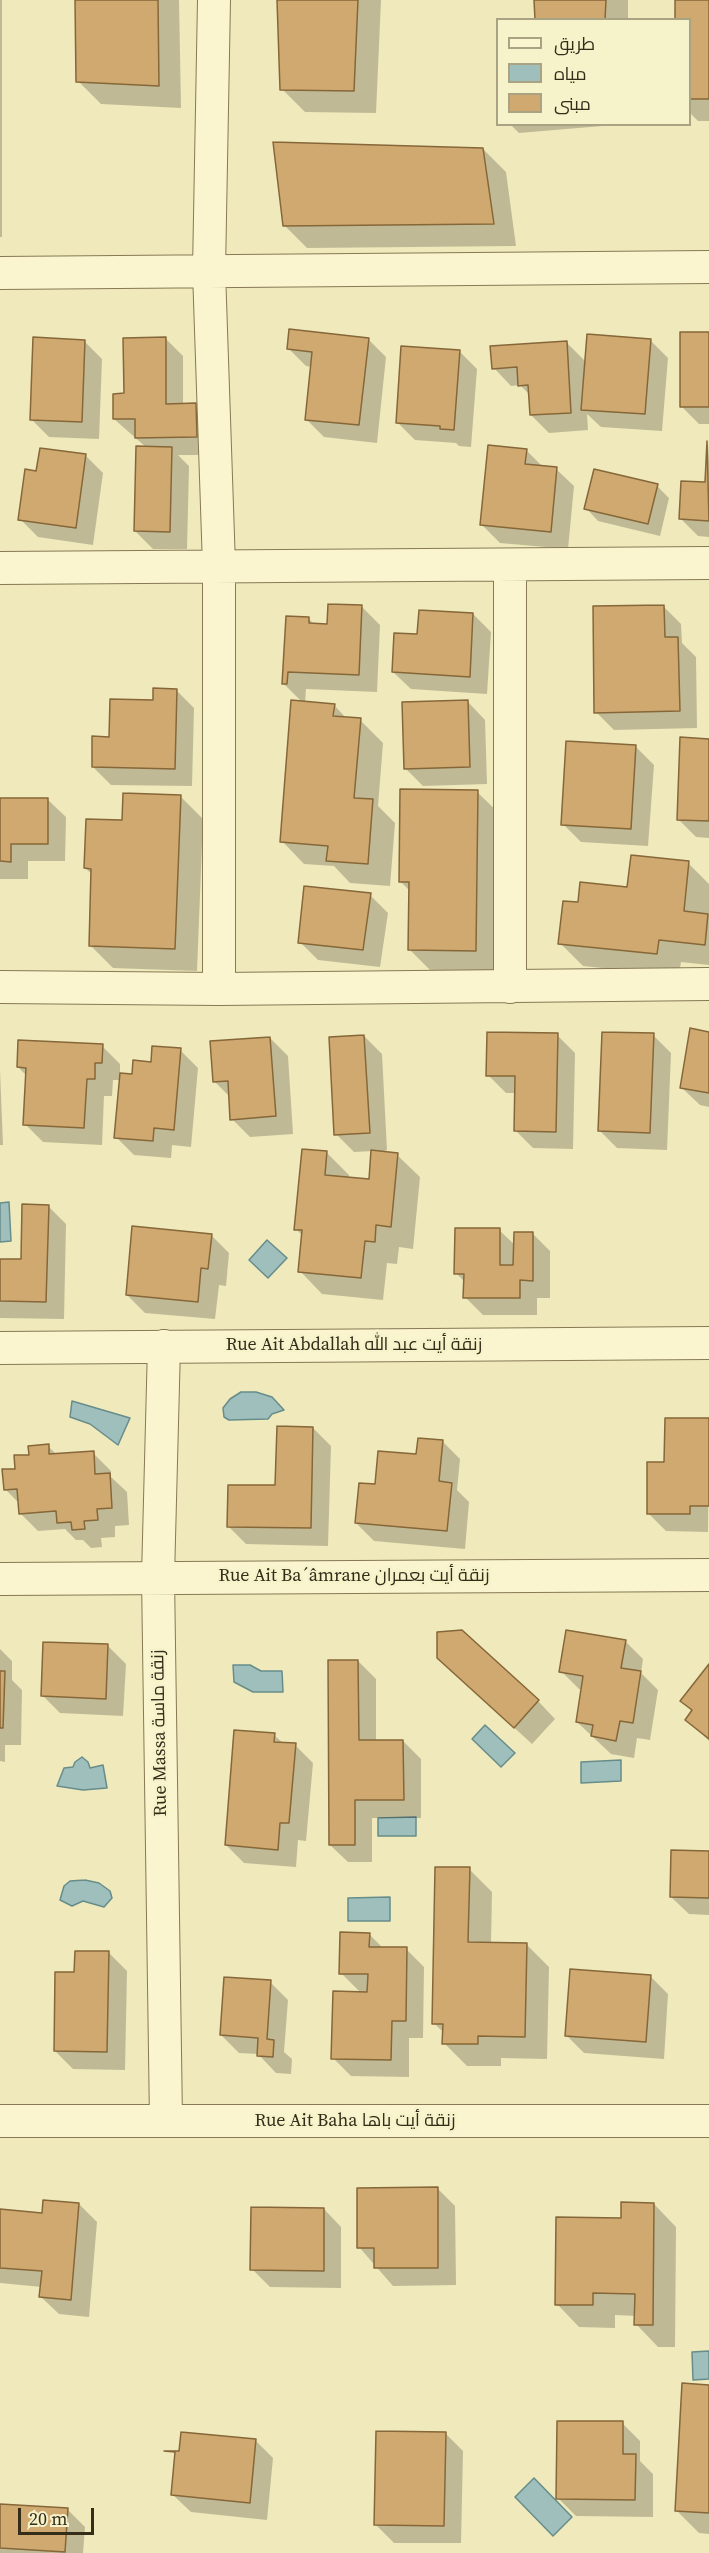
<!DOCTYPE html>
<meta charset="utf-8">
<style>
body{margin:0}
#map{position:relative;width:709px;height:2553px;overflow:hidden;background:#efe9bb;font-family:"Source Serif 4",Cairo,serif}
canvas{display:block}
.legend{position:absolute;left:496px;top:18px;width:195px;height:108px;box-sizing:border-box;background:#f6f2ca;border:2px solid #a9a384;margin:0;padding:8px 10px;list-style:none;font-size:18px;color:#352c1a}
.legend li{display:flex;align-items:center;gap:12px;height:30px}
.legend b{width:30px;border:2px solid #a9a384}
.scale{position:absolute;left:18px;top:2508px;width:76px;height:27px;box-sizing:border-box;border:3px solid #352c1a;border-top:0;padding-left:8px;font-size:18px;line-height:21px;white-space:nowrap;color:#352c1a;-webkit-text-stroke:4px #f6f2ca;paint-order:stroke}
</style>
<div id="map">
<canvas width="709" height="2553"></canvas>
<ul class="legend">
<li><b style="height:8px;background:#faf5ce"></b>طريق</li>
<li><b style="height:16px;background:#9fbfbc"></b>مياه</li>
<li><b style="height:16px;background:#cfa96f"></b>مبنى</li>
</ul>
<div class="scale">20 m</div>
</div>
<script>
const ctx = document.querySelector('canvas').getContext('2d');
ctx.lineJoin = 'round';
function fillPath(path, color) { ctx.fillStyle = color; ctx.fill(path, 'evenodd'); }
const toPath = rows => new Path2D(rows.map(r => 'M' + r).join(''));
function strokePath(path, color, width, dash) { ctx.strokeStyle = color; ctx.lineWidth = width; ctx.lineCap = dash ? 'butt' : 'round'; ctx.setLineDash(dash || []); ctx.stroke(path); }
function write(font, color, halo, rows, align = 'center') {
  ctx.font = font + ' "Source Serif 4",Cairo,serif'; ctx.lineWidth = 5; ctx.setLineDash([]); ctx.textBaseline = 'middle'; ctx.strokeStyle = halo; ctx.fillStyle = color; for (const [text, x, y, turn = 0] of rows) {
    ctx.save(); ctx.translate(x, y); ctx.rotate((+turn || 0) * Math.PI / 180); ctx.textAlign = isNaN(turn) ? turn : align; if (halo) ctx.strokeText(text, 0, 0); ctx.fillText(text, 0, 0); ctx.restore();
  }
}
const water = toPath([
 [9,1202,11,1241,0,1242,0,1203,9,1202],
 [267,1240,287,1258,268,1278,249,1260,267,1240],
 [241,1392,256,1392,272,1397,284,1410,272,1414,268,1419,229,1420,224,1417,223,1408,230,1399,241,1392],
 [72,1401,130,1418,118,1445,90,1424,70,1417,72,1401],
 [233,1665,250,1665,261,1671,282,1671,283,1692,253,1692,234,1682,233,1665],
 [485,1725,515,1753,501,1767,472,1739,485,1725],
 [82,1757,88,1762,90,1768,103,1765,107,1788,83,1790,57,1786,64,1768,73,1767,75,1762,82,1757],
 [621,1760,621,1781,581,1783,581,1762,621,1760],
 [416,1817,416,1836,378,1836,378,1818,416,1817],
 [85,1880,99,1883,110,1891,112,1898,104,1907,83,1901,72,1906,60,1900,64,1886,70,1881,85,1880],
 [390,1897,390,1921,348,1921,348,1898,390,1897],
 [709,2351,709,2379,693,2380,692,2352,709,2351],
 [534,2478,572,2517,553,2536,515,2497,534,2478]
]);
const shadow = toPath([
 [0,0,2,0,2,237,0,237],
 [77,0,179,0,181,108,101,104,78,81],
 [279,0,381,0,376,113,305,112,282,89],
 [535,0,628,0,628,20,537,20],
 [677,0,709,0,709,121,698,121,690,113,690,20],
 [510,124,626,124,519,133],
 [483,149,506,172,516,246,307,248,284,225],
 [709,334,709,424,699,424,681,406],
 [165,338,183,356,183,405,195,405,213,423,214,455,178,455,189,466,187,549,153,549,135,531,147,448,114,419,125,395],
 [368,339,386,357,377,443,324,437,306,419,312,367,306,366,288,348],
 [650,340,668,358,662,431,601,427,587,414,588,430,549,433,531,415,530,395,520,385,511,386,494,368,566,342,586,362],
 [84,341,102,359,99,439,49,437,31,419],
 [459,351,477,369,471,447,459,446,456,443,415,440,397,422],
 [709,442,709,537,698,536,680,518,707,484],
 [526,450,543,467,556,469,574,486,568,549,500,543,482,525],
 [85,455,103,473,93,545,38,537,20,519,38,473],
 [657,486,669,498,660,536,598,521,586,508],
 [663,606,681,624,682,643,696,657,697,728,614,730,596,712],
 [362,607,380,625,377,692,306,689,305,703,334,705,347,719,360,720,383,743,378,806,395,823,390,886,350,883,334,866,304,864,282,841,303,703,284,684,287,617,308,618,315,625,329,626],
 [473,614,491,632,487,694,411,689,393,672,418,636],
 [176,690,194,708,192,786,111,785,93,767,111,738,154,702],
 [468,702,485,720,487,784,423,786,405,768],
 [709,740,709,838,696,837,678,819],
 [636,747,654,765,648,846,581,842,563,824],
 [477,792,500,814,498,973,432,972,410,950,410,891,400,881],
 [180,796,203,819,197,971,113,968,90,945,93,875,85,868,123,822],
 [0,799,48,800,66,817,65,861,28,861,28,879,0,879],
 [688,863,709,884,709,965,681,962,679,976,583,966,560,943,579,904,629,888],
 [370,895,388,913,380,967,318,960,300,942],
 [709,1033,709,1107,700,1105,682,1088],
 [557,1035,575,1053,573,1149,533,1148,515,1130,516,1093,506,1093,488,1075],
 [653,1035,671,1053,667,1150,617,1148,599,1130],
 [364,1036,382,1054,387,1150,379,1153,397,1155,420,1177,413,1249,399,1247,397,1264,387,1263,383,1300,322,1294,300,1271,303,1236,296,1229,326,1152,349,1175,349,1179,370,1181,373,1151,354,1152,336,1134],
 [270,1038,288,1056,293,1134,250,1137,232,1119,230,1097,214,1081],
 [102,1046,120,1064,120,1075,133,1076,180,1050,198,1068,191,1147,172,1145,171,1158,134,1155,116,1137,121,1080,113,1080,112,1096,104,1096,102,1145,43,1142,25,1124,27,1076,18,1067],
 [0,1070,3,1145,0,1145],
 [48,1206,66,1224,64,1319,0,1318,0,1260,22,1261],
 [499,1230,515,1245,532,1233,550,1251,550,1298,537,1298,537,1315,483,1315,465,1297,465,1282,456,1273],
 [211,1235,229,1253,226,1286,219,1285,215,1319,145,1313,127,1295],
 [709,1421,708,1532,666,1531,648,1513,666,1464],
 [313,1428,331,1446,328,1546,246,1544,228,1526,277,1487],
 [442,1441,460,1459,457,1490,469,1502,465,1549,374,1541,356,1523,377,1486,418,1456],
 [48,1446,57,1455,93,1453,111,1471,111,1477,127,1492,129,1525,115,1526,115,1537,101,1538,102,1547,91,1548,83,1540,76,1540,65,1529,38,1531,20,1513,20,1504,5,1489,17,1470,30,1456],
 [625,1641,643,1659,641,1673,658,1690,650,1740,637,1738,634,1758,611,1754,577,1722,582,1690,579,1689,561,1671],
 [108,1646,126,1664,123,1716,60,1713,42,1695],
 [0,1649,12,1661,12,1680,22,1690,21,1745,5,1745,5,1762,0,1761],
 [358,1661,376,1679,376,1741,403,1741,421,1759,421,1818,372,1818,372,1862,348,1862,330,1845],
 [709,1666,709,1741,687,1719,693,1712,682,1701],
 [457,1675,538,1701,555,1719,532,1744],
 [274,1735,284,1744,295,1745,313,1763,306,1841,298,1840,296,1867,244,1863,226,1845],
 [709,1852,709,1915,689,1914,671,1897],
 [469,1869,492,1892,491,1944,526,1944,549,1967,547,2059,501,2058,501,2066,467,2066,444,2043,444,2033,434,2023],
 [369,1934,383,1948,406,1949,424,1967,423,2038,409,2038,409,2077,351,2076,333,2058,361,1993,341,1973],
 [109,1953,127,1971,125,2070,73,2069,55,2051,76,1973],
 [650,1976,668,1994,664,2059,584,2053,566,2035],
 [270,1982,288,2000,284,2052,292,2059,291,2074,276,2073,258,2054,239,2053,221,2035],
 [437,2188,455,2206,456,2285,393,2286,359,2247],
 [79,2204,97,2222,89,2317,59,2314,41,2297,42,2287,0,2283,0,2211,44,2214],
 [654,2204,676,2227,675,2347,658,2347,636,2324,636,2316,615,2315,615,2328,579,2327,557,2304,622,2219],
 [324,2209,341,2227,341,2288,270,2287,252,2269],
 [709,2386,709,2534,699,2533,677,2511],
 [622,2423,640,2441,640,2461,653,2474,653,2517,576,2516,558,2498],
 [445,2433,463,2451,461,2543,394,2543,376,2525],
 [255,2440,273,2458,267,2520,191,2512,173,2495],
 [0,2506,67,2509,85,2527,83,2553,0,2553]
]);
const building = toPath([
 [75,0,158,0,159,86,76,82,75,0],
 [277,0,358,0,354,91,280,90,277,0],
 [534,0,606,0,605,20,535,20,534,0],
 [675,0,709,0,709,99,690,99,690,20,675,20,675,0],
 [273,142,483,148,494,224,283,226,273,142],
 [289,329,369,338,359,425,305,420,312,352,287,349,289,329],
 [680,332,709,332,709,407,680,407,680,332],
 [587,334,651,339,645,414,581,410,587,334],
 [33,337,85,340,82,422,30,420,33,337],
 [166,337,166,404,196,403,197,437,135,438,135,419,113,419,113,394,124,393,123,338,166,337],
 [567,341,571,413,530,415,528,385,518,386,517,367,492,369,490,346,567,341],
 [401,346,460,350,454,430,440,429,440,426,396,423,401,346],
 [707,441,709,521,679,519,681,481,705,482,707,441],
 [488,445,527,449,525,464,557,467,551,532,480,525,488,445],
 [136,446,172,447,170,532,134,531,136,446],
 [40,448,86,454,76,528,18,520,25,469,36,471,40,448],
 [594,469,658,484,648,524,584,509,594,469],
 [328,604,362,605,359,675,288,672,287,684,282,684,286,616,309,617,309,623,327,624,328,604],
 [664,605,665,637,678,637,680,711,594,713,593,606,664,605],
 [419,610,473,613,470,677,392,672,394,633,417,634,419,610],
 [153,688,177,689,175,769,92,767,92,736,109,737,110,699,153,700,153,688],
 [291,700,335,704,333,716,361,718,354,798,373,799,368,864,326,861,328,846,280,842,291,700],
 [468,700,470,767,404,769,402,702,468,700],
 [680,737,709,739,709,821,677,820,680,737],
 [566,741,636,745,631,829,561,825,566,741],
 [400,789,478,790,476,951,408,950,409,882,399,882,400,789],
 [123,793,181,795,175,949,89,946,91,869,84,868,86,819,122,820,123,793],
 [0,798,48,798,48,844,11,844,11,862,0,861,0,798],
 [631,855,689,861,684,911,708,914,705,945,659,940,657,954,558,944,563,901,578,902,580,882,627,887,631,855],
 [304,886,371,893,363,950,298,943,304,886],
 [690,1028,709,1032,709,1093,680,1088,690,1028],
 [487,1032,558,1033,556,1132,514,1131,515,1076,486,1076,487,1032],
 [602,1032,654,1033,650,1133,598,1131,602,1032],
 [364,1035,370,1133,334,1135,329,1037,364,1035],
 [270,1037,276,1116,230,1120,228,1081,213,1082,210,1041,270,1037],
 [18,1040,103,1044,102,1063,95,1063,95,1079,87,1079,84,1128,23,1125,26,1068,17,1067,18,1040],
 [152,1046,181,1048,174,1130,154,1128,153,1141,114,1138,120,1073,132,1074,133,1060,151,1062,152,1046],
 [302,1149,327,1151,325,1175,369,1179,371,1150,398,1153,391,1227,376,1225,375,1242,365,1241,361,1278,298,1272,302,1230,294,1230,302,1149],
 [22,1204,49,1205,46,1302,0,1301,0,1259,21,1259,22,1204],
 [132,1226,212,1234,208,1269,201,1268,198,1302,126,1295,132,1226],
 [455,1228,500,1228,500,1265,513,1265,514,1232,533,1232,533,1281,520,1280,520,1298,463,1298,464,1274,454,1274,455,1228],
 [665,1418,709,1418,709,1506,690,1506,690,1514,647,1514,647,1462,664,1462,665,1418],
 [277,1426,313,1427,311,1528,227,1527,228,1485,275,1485,277,1426],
 [418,1438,443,1440,439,1481,452,1483,447,1531,355,1523,359,1483,375,1484,378,1451,416,1454,418,1438],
 [49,1444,49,1454,94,1451,95,1474,110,1473,112,1508,97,1509,98,1520,84,1521,85,1529,72,1530,71,1522,57,1523,56,1511,19,1514,17,1489,4,1490,2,1469,15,1469,14,1455,29,1455,28,1446,49,1444],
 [462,1630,539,1700,514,1728,437,1658,437,1632,462,1630],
 [566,1630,626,1640,621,1668,641,1671,633,1723,620,1721,616,1741,591,1736,593,1725,576,1722,583,1676,559,1672,566,1630],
 [43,1642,108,1644,106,1699,41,1696,43,1642],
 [328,1660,358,1660,359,1740,403,1740,404,1800,355,1800,355,1845,329,1845,328,1660],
 [709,1664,709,1739,685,1720,692,1710,680,1701,709,1664],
 [0,1671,5,1671,3,1728,0,1728,0,1671],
 [234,1730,275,1733,274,1742,296,1743,289,1823,280,1823,278,1850,225,1845,234,1730],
 [671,1850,709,1851,709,1898,670,1897,671,1850],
 [435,1867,470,1867,468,1942,527,1943,525,2037,478,2036,478,2044,442,2044,443,2024,432,2024,435,1867],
 [340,1932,370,1933,369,1947,407,1947,406,2021,392,2021,391,2060,331,2059,333,1991,367,1992,368,1974,339,1974,340,1932],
 [75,1951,109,1951,107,2052,54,2051,55,1972,74,1972,75,1951],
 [570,1969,651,1975,646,2042,565,2036,570,1969],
 [224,1977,271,1980,267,2039,274,2040,273,2057,257,2056,258,2038,220,2035,224,1977],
 [438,2187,438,2268,374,2268,374,2248,357,2248,357,2188,438,2187],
 [43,2200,79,2203,71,2300,39,2297,42,2271,0,2268,0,2209,42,2213,43,2200],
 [621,2202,654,2203,653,2325,634,2325,635,2294,593,2293,593,2305,555,2305,556,2217,621,2218,621,2202],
 [251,2207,324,2208,324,2271,250,2270,251,2207],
 [682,2383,709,2385,709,2513,675,2511,682,2383],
 [557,2421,623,2421,623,2454,636,2454,635,2500,556,2499,557,2421],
 [376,2431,446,2432,444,2526,374,2525,376,2431],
 [181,2432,256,2439,250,2503,171,2495,175,2452,164,2451,179,2451,181,2432],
 [0,2504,68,2508,65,2552,0,2548,0,2504]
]);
const minor = toPath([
 [214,0,209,271,219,566,219,989],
 [0,273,709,267],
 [510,565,510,987],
 [0,568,709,563],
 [0,987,219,989,709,984],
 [164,1346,158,1577,166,2120],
 [0,1348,709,1343],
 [0,1579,709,1575],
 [0,2121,709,2121]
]);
const streetNames = [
 ["Rue Ait Abdallah زنقة أيت عبد الله",354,1345],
 ["Rue Ait Ba´âmrane زنقة أيت بعمران",354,1576],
 ["Rue Massa زنقة ماسة",160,1733,-91],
 ["Rue Ait Baha زنقة أيت باها",355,2121]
];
fillPath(water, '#9fbfbc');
strokePath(water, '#678d8b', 1.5);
fillPath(shadow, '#0003');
fillPath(building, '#cfa96f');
strokePath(building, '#866739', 1.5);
strokePath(minor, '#867954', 34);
strokePath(minor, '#faf5ce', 32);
write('18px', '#352c1a', '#f6f2ca', streetNames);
</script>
